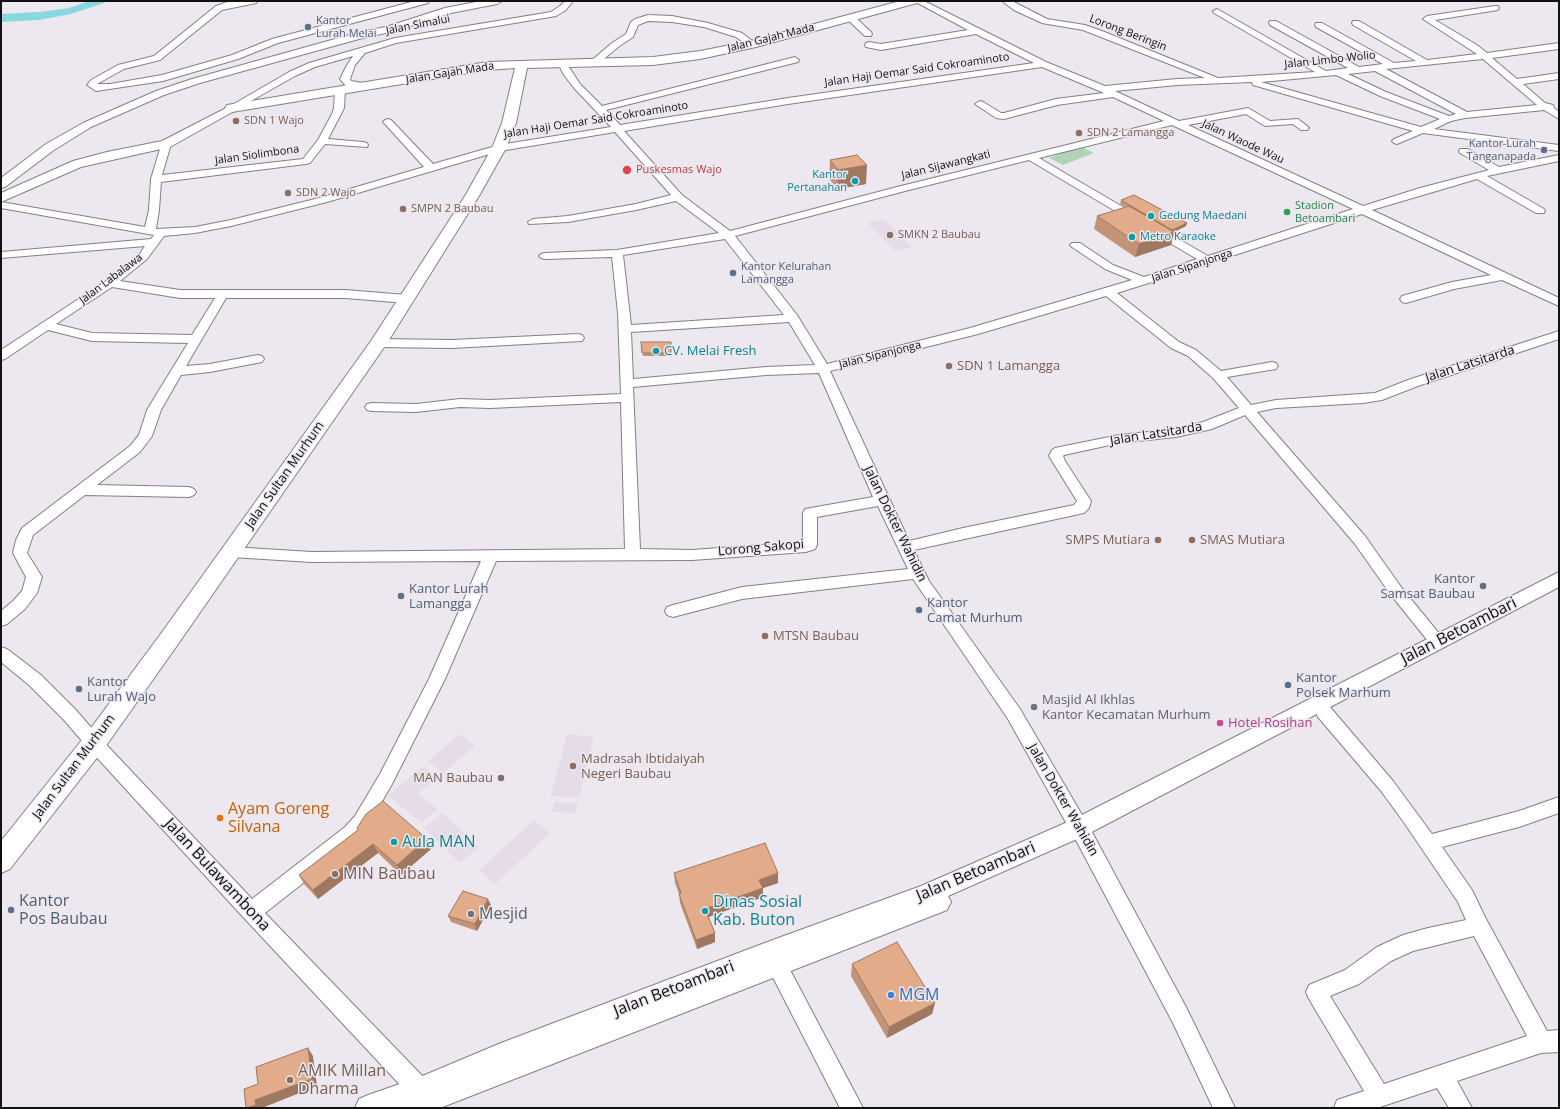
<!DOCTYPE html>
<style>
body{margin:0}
#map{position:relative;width:1560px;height:1109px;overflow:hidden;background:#ede8ef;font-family:"Open Sans",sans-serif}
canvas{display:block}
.frame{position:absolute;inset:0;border:2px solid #121012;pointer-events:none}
</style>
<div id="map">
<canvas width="1560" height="1109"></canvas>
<div class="frame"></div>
</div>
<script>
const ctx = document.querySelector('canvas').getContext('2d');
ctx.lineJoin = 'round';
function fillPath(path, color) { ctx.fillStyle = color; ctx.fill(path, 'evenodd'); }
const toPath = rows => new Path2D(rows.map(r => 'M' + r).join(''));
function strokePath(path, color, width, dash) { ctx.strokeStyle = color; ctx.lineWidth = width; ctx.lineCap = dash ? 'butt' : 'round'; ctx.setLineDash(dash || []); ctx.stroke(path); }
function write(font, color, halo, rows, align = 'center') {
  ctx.font = font + ' "Open Sans",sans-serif'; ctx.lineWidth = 3; ctx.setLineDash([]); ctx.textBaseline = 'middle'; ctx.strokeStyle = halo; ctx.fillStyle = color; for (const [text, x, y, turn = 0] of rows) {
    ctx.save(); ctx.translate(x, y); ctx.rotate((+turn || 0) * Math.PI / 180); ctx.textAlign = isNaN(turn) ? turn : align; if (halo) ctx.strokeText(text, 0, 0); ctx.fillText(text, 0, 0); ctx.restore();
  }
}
const built = toPath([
 [884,219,912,247,895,251,868,223],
 [460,734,475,746,443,773,428,761],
 [567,734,594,737,579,798,551,796],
 [423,766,437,777,418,794,438,809,422,823,388,796],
 [555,802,578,803,576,813,552,812],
 [442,813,479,847,460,863,424,828],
 [534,820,550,833,495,884,479,870]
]);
const green = toPath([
 [1080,146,1094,153,1063,165,1049,158]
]);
const river = toPath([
 [89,1,106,1,104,3,71,14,39,20,1,22,1,14,39,12,69,8,89,1]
]);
const minor = toPath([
 [230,1,257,1,256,3,222,10,160,60,124,69,97,84,110,84,162,75,232,55,272,39,415,1,429,1,428,3,278,43,238,59,163,81,96,91,87,85,91,80,118,65,154,56,216,6,230,1],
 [565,1,573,1,566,10,556,16,396,43,365,53,355,65,350,79,351,81,369,84,371,86,369,88,345,85,340,79,347,65,353,56,315,67,295,76,235,110,232,111,227,108,289,72,309,63,395,38,551,12,560,6,565,1],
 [914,1,924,1,1046,62,1105,86,1177,79,1205,78,1083,30,1042,23,1014,10,1002,1,1012,1,1047,19,1085,25,1102,31,1218,78,1315,72,1214,13,1213,11,1217,9,1326,71,1348,68,1270,25,1269,23,1270,21,1276,21,1359,67,1383,64,1316,27,1315,25,1316,23,1322,23,1394,63,1416,61,1353,25,1352,23,1353,21,1359,21,1427,60,1477,54,1423,19,1427,16,1495,6,1498,6,1499,8,1498,10,1435,20,1477,45,1487,53,1559,43,1559,49,1492,58,1517,79,1559,73,1559,79,1523,84,1545,103,1553,105,1554,108,1559,112,1559,119,1544,110,1465,118,1451,121,1434,129,1559,145,1559,151,1423,133,1397,144,1394,143,1392,141,1394,139,1413,131,1253,85,1252,82,1177,85,1115,91,1179,121,1248,108,1270,121,1298,119,1307,126,1309,128,1307,130,1301,130,1293,124,1265,126,1246,114,1188,125,1363,206,1420,188,1489,170,1460,153,1459,151,1460,149,1468,149,1499,167,1559,155,1559,161,1487,176,1544,209,1545,211,1544,213,1536,213,1477,179,1372,210,1559,298,1559,306,1502,280,1454,289,1406,303,1402,302,1400,299,1402,296,1452,282,1491,275,1362,214,1213,262,1212,263,1117,293,1179,342,1196,350,1221,371,1272,362,1276,363,1278,366,1276,369,1227,377,1251,405,1276,400,1375,393,1408,380,1559,331,1559,339,1418,386,1382,400,1363,403,1276,408,1257,412,1365,536,1401,587,1446,642,1444,646,1438,648,1432,646,1391,595,1355,544,1245,415,1212,429,1176,437,1119,443,1064,455,1063,456,1065,461,1091,501,1089,508,1084,513,914,550,929,581,1020,709,1092,832,1187,1009,1235,1108,1213,1108,1173,1023,1078,844,1008,719,913,579,742,599,673,617,667,615,665,611,667,607,673,605,742,587,908,569,878,506,817,517,817,545,815,549,806,552,692,560,496,561,445,679,392,784,367,828,359,839,265,913,433,1087,436,1095,433,1103,425,1106,417,1103,244,918,88,748,64,720,29,685,1,662,1,647,7,649,41,675,76,710,100,738,252,899,345,827,355,816,380,774,429,679,481,561,312,562,231,557,226,556,224,552,226,548,231,547,312,552,625,549,621,402,490,408,460,407,416,412,372,411,367,410,365,407,367,404,372,403,416,404,460,399,490,400,621,394,618,313,612,257,545,259,541,258,539,256,541,254,545,253,617,250,719,233,676,201,636,210,568,222,529,224,528,222,533,219,568,216,636,204,671,195,615,132,500,151,327,202,231,226,195,233,164,236,147,259,120,281,180,290,345,290,407,295,411,296,413,299,411,302,407,303,345,298,226,298,186,366,210,364,258,355,262,356,264,359,262,362,210,372,181,375,161,410,152,436,140,452,97,485,189,487,194,489,196,492,194,495,189,497,85,495,33,535,27,553,42,577,37,593,25,609,7,624,1,626,1,611,13,601,22,591,26,577,13,553,16,540,22,528,130,446,139,435,147,410,188,343,92,341,48,330,5,359,1,360,1,350,106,281,139,255,145,246,1,258,1,252,151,239,154,235,1,208,1,202,145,227,149,210,151,179,162,142,166,141,171,144,162,175,303,159,318,140,332,114,334,108,335,90,340,87,345,90,344,108,328,139,363,142,367,143,368,145,367,147,325,144,310,163,306,164,161,182,159,210,156,229,195,227,231,220,319,198,424,167,385,124,383,122,385,120,388,119,391,120,433,164,499,145,611,127,574,88,564,75,558,63,562,60,565,61,580,84,602,106,795,57,799,60,798,62,606,110,620,125,788,98,1034,63,976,34,881,50,866,47,865,45,866,43,869,42,881,44,968,30,914,1],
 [1483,59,1537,105,1467,112,1386,69,1483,59],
 [1042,67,1104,93,1056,99,1004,113,1001,113,983,102,980,101,975,104,996,118,1004,119,1057,105,1113,97,1164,121,897,187,730,231,682,195,624,131,788,104,1042,67],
 [1375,71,1456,114,1449,116,1386,92,1348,74,1375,71],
 [1336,75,1380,96,1440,119,1421,127,1261,82,1336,75],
 [1172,125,1353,209,1208,256,1159,228,1151,228,1150,230,1151,232,1197,259,1144,277,1113,265,1080,243,1072,243,1070,245,1072,247,1105,269,1132,280,970,328,827,364,797,315,735,236,905,191,1029,160,1132,221,1140,221,1141,219,1140,217,1039,158,1172,125],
 [725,239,784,315,631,325,623,255,725,239],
 [112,287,180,298,215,298,192,335,92,333,56,324,112,287],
 [1106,296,1171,348,1188,356,1213,378,1239,408,1203,422,1176,429,1119,435,1055,448,1052,450,1049,456,1077,501,1074,505,963,528,909,541,830,371,978,334,1106,296],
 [789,322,815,365,766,367,633,379,631,332,789,322],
 [819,373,873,497,805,509,803,513,803,542,692,550,640,549,633,387,766,375,819,373],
 [648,15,672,16,708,23,742,33,756,44,755,46,749,46,736,37,704,27,672,22,648,21,638,25,633,37,618,47,598,64,592,64,591,62,592,60,612,43,626,34,631,22,635,19,648,15],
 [851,15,854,16,871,32,872,34,871,36,865,36,848,20,847,18,851,15],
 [578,334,582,335,584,338,582,341,452,348,378,347,374,346,372,343,374,340,378,339,452,340,578,334],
 [1324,705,1330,707,1393,781,1432,834,1519,811,1559,797,1559,813,1519,827,1442,847,1472,890,1486,919,1547,1031,1559,1030,1559,1052,1541,1053,1457,1081,1472,1108,1449,1108,1437,1088,1377,1108,1334,1108,1337,1100,1364,1091,1309,999,1306,992,1309,985,1345,970,1377,947,1403,935,1428,928,1466,920,1458,902,1403,821,1381,791,1318,717,1316,712,1318,707,1324,705],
 [1474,936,1527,1036,1384,1084,1330,996,1359,984,1391,961,1413,951,1474,936],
 [772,946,779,949,863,1108,840,1108,762,956,765,949,772,946]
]);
const major = toPath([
 [481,1,502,1,497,4,451,13,395,31,359,39,200,83,164,95,91,127,54,150,5,187,1,188,1,178,46,144,83,123,156,91,192,79,353,34,389,26,445,8,481,1],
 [232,105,236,106,238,108,236,110,170,147,81,167,1,202,1,193,73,161,107,152,162,141,232,105],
 [1559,572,1559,587,1086,835,948,896,951,902,947,910,440,1108,355,1108,359,1099,368,1095,420,1077,501,1043,770,941,921,886,1070,821,1559,572]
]);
const highway = toPath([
 [900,1,919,1,917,3,756,47,700,59,653,65,527,68,516,123,506,148,479,196,387,343,176,647,103,750,10,869,1,873,1,841,85,736,160,635,371,341,465,196,492,148,502,123,515,68,487,70,232,112,227,111,225,108,227,105,487,62,653,57,700,51,751,41,900,1]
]);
const wall = toPath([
 [830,160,866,184,838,189,829,179],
 [1121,200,1187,223,1186,226,1174,232,1171,245,1135,257,1094,229,1097,216,1126,207,1120,204],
 [641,342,671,342,671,356,643,356],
 [357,828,427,839,431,849,401,875,378,853,318,899,304,884,299,875,358,830],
 [674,873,778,883,763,888,763,897,709,917,715,942,697,949,680,903,679,894,675,883],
 [491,905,477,931,451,922,448,916],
 [852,964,935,1003,932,1014,887,1038,851,976]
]);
const shadedWall = toPath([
 [867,165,866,184,838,189,838,170],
 [1187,223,1186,226,1174,232,1171,245,1135,257,1139,244,1172,233,1172,230],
 [427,839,431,849,401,875,397,865],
 [373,844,378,853,318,899,313,890],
 [778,873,778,883,763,888,763,897,706,918,705,909,759,880],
 [488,899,491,905,477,931,475,924],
 [715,933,715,942,697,949,696,940],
 [935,1003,932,1014,887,1038,889,1027],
 [308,1048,313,1056,317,1086,262,1108,247,1108]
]);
const building = toPath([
 [857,155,867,165,838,170,830,160,857,155],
 [1134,195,1187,223,1172,230,1121,200,1134,195],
 [1129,206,1174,232,1139,244,1097,216,1129,206],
 [641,342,671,342,671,353,642,353,641,342],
 [383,801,427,839,397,865,373,844,313,890,299,875,358,830,357,828,366,814,383,801],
 [765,843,778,873,759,880,763,888,705,909,715,933,696,940,679,894,681,893,674,873,765,843],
 [463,891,488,899,475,924,448,916,463,891],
 [897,942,935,1003,889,1027,852,964,897,942],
 [308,1048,312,1079,255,1100,256,1105,246,1108,244,1089,258,1084,256,1067,308,1048]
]);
const markers = [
 [308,27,4,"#5c6f8a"],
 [236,121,4,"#8d6e63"],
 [1079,133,4,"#8d6e63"],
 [1544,150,4,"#5c6f8a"],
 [627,170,5,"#e0444e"],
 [855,181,4,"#0f9aa8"],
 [288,193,4,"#8d6e63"],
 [403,209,4,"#8d6e63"],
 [1287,212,4,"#2e9e5b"],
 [1151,216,4,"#0f9aa8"],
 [890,235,4,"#8d6e63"],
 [1132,237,4,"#0f9aa8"],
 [733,273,4,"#5c6f8a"],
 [656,351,4,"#0f9aa8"],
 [949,366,4,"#8d6e63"],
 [1158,540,4,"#8d6e63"],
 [1192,540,4,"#8d6e63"],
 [1483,586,4,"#5c6f8a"],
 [401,596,4,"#5c6f8a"],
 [919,610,4,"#5c6f8a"],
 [765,636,4,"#8d6e63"],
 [1288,685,4,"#5c6f8a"],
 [79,689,4,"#5c6f8a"],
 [1034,707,4,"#6b7280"],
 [1220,723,4,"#d1479c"],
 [573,766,4,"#8d6e63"],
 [501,778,4,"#8d6e63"],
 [220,818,4,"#e8710a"],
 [394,842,4,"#0f9aa8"],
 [335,874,4,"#8d6e63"],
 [11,910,4,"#5c6f8a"],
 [705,911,4,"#0f9aa8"],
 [471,914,4,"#6b7280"],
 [891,995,4,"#3f7fe0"],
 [290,1080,4,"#8d6e63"]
];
const farServicenames = [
 ["Kantor",316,21],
 ["Lurah Melai",316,34],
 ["Kantor Lurah",1536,144,"right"],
 ["Tanganapada",1536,157,"right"],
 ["Kantor Kelurahan",741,267],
 ["Lamangga",741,280]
];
const farStreetnames = [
 ["Jalan Simalui",418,25,-11],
 ["Lorong Beringin",1128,33,21],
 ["Jalan Gajah Mada",771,38,-14],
 ["Jalan Limbo Wolio",1330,60,-6],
 ["Jalan Haji Oemar Said Cokroaminoto",917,70,-8],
 ["Jalan Gajah Mada",450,73,-9],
 ["Jalan Haji Oemar Said Cokroaminoto",596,120,-9],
 ["Jalan Waode Wau",1243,142,25],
 ["Jalan Siolimbona",257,155,-8],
 ["Jalan Sijawangkati",946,165,-14],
 ["Jalan Sipanjonga",1192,266,-18],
 ["Jalan Labalawa",111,279,-37],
 ["Jalan Sipanjonga",880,355,-14]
];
const farEducationnames = [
 ["SDN 1 Wajo",244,121],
 ["SDN 2 Lamangga",1087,133],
 ["SDN 2 Wajo",296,193],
 ["SMPN 2 Baubau",411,209],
 ["SMKN 2 Baubau",898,235]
];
const farHealthnames = [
 ["Puskesmas Wajo",636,170]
];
const farCulturenames = [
 ["Kantor",847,175,"right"],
 ["Pertanahan",847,188,"right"],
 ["Gedung Maedani",1159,216],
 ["Metro Karaoke",1140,237]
];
const farLeisurenames = [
 ["Stadion",1295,206],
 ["Betoambari",1295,219]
];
const cultureNames = [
 ["CV. Melai Fresh",664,351]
];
const streetNames = [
 ["Jalan Latsitarda",1470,364,-18],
 ["Jalan Latsitarda",1156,434,-9],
 ["Jalan Sultan Murhum",285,475,-55],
 ["Jalan Dokter Wahidin",895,524,64],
 ["Lorong Sakopi",761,548,-5],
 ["Jalan Sultan Murhum",74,767,-53],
 ["Jalan Dokter Wahidin",1063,800,60]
];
const educationNames = [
 ["SDN 1 Lamangga",957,366],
 ["SMPS Mutiara",1150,540,"right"],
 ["SMAS Mutiara",1200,540],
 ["MTSN Baubau",773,636],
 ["Madrasah Ibtidaiyah",581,759],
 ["Negeri Baubau",581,774],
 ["MAN Baubau",493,778,"right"]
];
const serviceNames = [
 ["Kantor",1475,579,"right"],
 ["Samsat Baubau",1475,594,"right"],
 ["Kantor Lurah",409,589],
 ["Lamangga",409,604],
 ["Kantor",927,603],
 ["Camat Murhum",927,618],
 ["Kantor",1296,678],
 ["Polsek Marhum",1296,693],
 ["Kantor",87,682],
 ["Lurah Wajo",87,697]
];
const worshipNames = [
 ["Masjid Al Ikhlas",1042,700],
 ["Kantor Kecamatan Murhum",1042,715]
];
const hotelNames = [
 ["Hotel Rosihan",1228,723]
];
const nearStreetnames = [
 ["Jalan Betoambari",1459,631,-27],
 ["Jalan Betoambari",976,872,-23],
 ["Jalan Bulawambona",217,875,47],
 ["Jalan Betoambari",674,989,-21]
];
const nearFoodnames = [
 ["Ayam Goreng",228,809],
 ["Silvana",228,827]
];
const nearCulturenames = [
 ["Aula MAN",402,842],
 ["Dinas Sosial",713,902],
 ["Kab. Buton",713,920]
];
const nearEducationnames = [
 ["MIN Baubau",343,874],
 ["AMIK Millan",298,1071],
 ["Dharma",298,1089]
];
const nearServicenames = [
 ["Kantor",19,901],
 ["Pos Baubau",19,919]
];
const nearWorshipnames = [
 ["Mesjid",479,914]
];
const nearShopnames = [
 ["MGM",899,995]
];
fillPath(built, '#e5dbe9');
fillPath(green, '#b0d3b7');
fillPath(river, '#87d9df');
strokePath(minor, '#847f86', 2);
strokePath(major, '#847f86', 2);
strokePath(highway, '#847f86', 2);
fillPath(minor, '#fff');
fillPath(major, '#fff');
fillPath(highway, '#fff');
fillPath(wall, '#c29376');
fillPath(shadedWall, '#9e7860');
fillPath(building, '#e2ab89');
strokePath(building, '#9e7860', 1);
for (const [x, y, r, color] of markers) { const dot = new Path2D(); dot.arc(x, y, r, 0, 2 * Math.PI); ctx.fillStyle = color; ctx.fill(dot); strokePath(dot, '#ede8ef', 1.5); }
write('11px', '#4e5e75', '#ede8ef', farServicenames, 'left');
write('11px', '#121012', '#ede8ef', farStreetnames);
write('11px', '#785e54', '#ede8ef', farEducationnames, 'left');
write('11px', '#be3a42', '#ede8ef', farHealthnames, 'left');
write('11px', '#0d838f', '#ede8ef', farCulturenames, 'left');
write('11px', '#27864d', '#ede8ef', farLeisurenames, 'left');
write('13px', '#0d838f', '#ede8ef', cultureNames, 'left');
write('13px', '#121012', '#ede8ef', streetNames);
write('13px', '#785e54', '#ede8ef', educationNames, 'left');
write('13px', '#4e5e75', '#ede8ef', serviceNames, 'left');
write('13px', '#5b616d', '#ede8ef', worshipNames, 'left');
write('13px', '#b23c85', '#ede8ef', hotelNames, 'left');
write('16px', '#121012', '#ede8ef', nearStreetnames);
write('16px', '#c56008', '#ede8ef', nearFoodnames, 'left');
write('16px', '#0d838f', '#ede8ef', nearCulturenames, 'left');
write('16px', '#785e54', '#ede8ef', nearEducationnames, 'left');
write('16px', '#4e5e75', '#ede8ef', nearServicenames, 'left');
write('16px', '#5b616d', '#ede8ef', nearWorshipnames, 'left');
write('16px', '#366cbe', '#ede8ef', nearShopnames, 'left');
</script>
